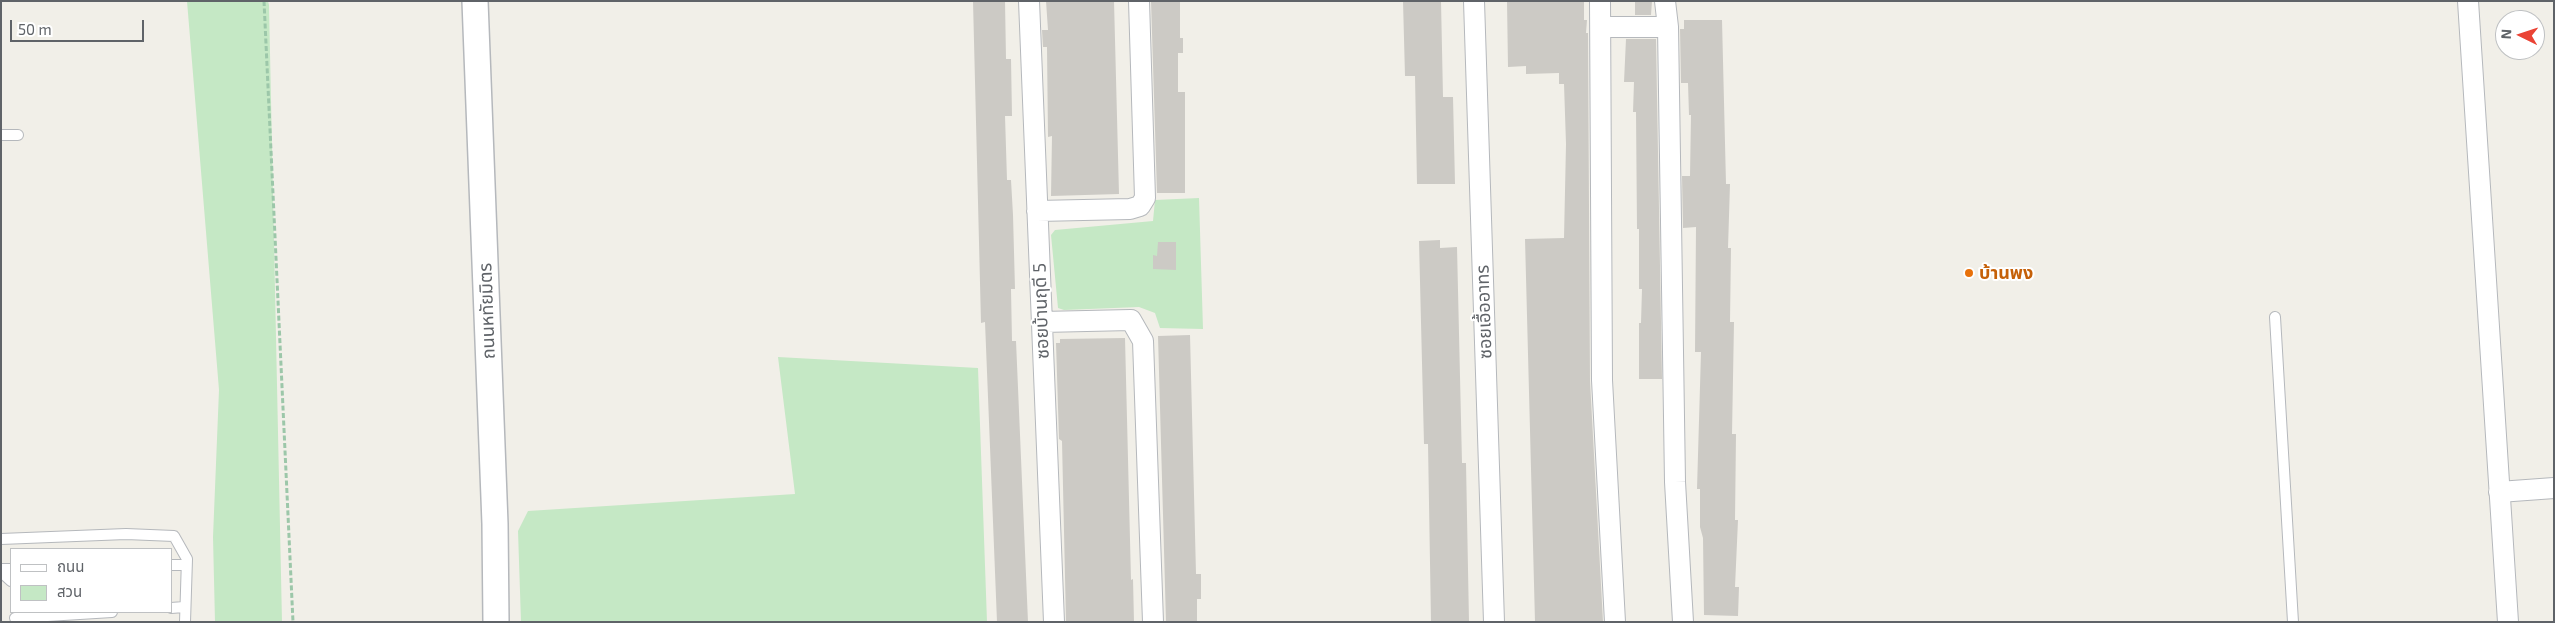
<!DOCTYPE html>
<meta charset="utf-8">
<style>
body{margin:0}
#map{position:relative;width:2555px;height:623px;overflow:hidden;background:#f1efe8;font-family:"Exo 2","Noto Sans Thai",sans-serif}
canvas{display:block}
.frame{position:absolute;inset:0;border:2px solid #5f6368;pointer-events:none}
.legend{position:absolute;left:10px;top:548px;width:162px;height:65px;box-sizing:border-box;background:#fff;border:1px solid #bfc1c3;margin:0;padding:6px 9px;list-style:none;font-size:15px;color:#5f6368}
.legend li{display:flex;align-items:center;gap:10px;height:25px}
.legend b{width:25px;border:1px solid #bfc1c3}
.north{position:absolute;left:2495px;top:10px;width:50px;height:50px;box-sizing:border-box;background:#fff;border:1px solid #bfc1c3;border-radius:50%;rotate:274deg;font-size:14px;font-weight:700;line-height:20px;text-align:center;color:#5f6368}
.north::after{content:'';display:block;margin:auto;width:18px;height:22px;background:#ea4335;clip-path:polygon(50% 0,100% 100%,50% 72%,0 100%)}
.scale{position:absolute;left:10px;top:20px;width:134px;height:22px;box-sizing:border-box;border:2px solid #5f6368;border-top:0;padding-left:6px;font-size:15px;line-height:18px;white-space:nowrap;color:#5f6368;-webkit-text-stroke:4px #fff;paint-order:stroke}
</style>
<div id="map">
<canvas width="2555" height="623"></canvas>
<div class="frame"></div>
<ul class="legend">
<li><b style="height:6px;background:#fff"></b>ถนน</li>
<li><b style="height:14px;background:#c5e8c5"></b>สวน</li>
</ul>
<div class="north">N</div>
<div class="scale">50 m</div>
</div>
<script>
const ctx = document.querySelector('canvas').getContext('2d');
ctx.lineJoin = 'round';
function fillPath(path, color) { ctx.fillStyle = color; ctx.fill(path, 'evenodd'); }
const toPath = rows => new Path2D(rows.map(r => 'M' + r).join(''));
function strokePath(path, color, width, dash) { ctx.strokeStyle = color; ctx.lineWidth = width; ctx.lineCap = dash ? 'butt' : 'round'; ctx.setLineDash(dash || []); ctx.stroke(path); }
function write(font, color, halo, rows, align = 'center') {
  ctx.font = font + ' "Exo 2","Noto Sans Thai",sans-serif'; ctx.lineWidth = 4; ctx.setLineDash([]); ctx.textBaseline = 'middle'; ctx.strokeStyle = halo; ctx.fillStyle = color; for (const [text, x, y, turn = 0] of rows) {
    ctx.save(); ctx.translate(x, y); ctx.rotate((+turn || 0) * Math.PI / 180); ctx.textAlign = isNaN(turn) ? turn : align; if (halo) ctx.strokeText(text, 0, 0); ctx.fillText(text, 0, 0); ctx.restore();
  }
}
const green = toPath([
 [187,1,268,1,269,5,282,622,215,622,213,537,219,390],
 [1199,198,1203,329,1160,328,1155,313,1139,307,1064,310,1058,308,1051,235,1055,230,1153,221,1155,200],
 [778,357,978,368,987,622,521,622,518,531,528,511,795,494]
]);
const building = toPath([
 [973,1,1005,1,1006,59,1011,59,1012,116,1005,116,1007,180,1011,180,1013,215,1015,289,1011,289,1012,341,1016,341,1028,622,997,622,985,322,981,323],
 [1046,1,1114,1,1119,194,1051,196,1052,136,1048,137,1047,47,1043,47,1042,30,1048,30],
 [1151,1,1180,1,1180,38,1183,38,1183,53,1178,53,1178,92,1185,92,1185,193,1157,193],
 [1403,1,1441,1,1443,97,1453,97,1455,184,1417,184,1415,76,1405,76],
 [1507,1,1584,1,1584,20,1587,20,1586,33,1588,33,1590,381,1603,622,1535,622,1525,239,1564,238,1566,144,1564,84,1559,84,1559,73,1526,74,1526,66,1508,67],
 [1635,1,1652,1,1651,15,1635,15],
 [1684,20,1722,20,1726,184,1730,184,1728,248,1731,248,1730,322,1734,322,1732,434,1736,434,1735,520,1738,520,1735,587,1739,587,1738,616,1704,615,1703,538,1700,527,1700,489,1697,489,1701,352,1695,352,1696,227,1683,228,1682,176,1690,176,1691,115,1689,115,1688,83,1681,83,1680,29,1684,29],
 [1626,39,1656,39,1662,379,1639,379,1639,323,1641,323,1642,289,1639,289,1639,229,1637,229,1636,112,1633,112,1634,82,1624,82],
 [1440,240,1440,248,1457,247,1462,463,1466,463,1469,622,1431,622,1428,444,1424,444,1419,241],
 [1158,242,1176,242,1176,270,1153,269,1153,255,1157,256],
 [1190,335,1196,574,1201,574,1201,599,1197,599,1197,622,1166,622,1158,336],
 [1125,338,1131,580,1133,579,1134,622,1066,622,1062,441,1059,439,1056,343,1060,343,1060,339]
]);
const path = toPath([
 [264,1,293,622]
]);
const service = toPath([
 [1,135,18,135],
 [2275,317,2293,622],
 [1,539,126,534,174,536,187,559,185,622],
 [171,565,186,565],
 [1,569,11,569],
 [1,572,11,581],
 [171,608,184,607],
 [15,618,112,612]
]);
const minor = toPath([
 [1029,1,1054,622],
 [1474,1,1494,622],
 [1600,1,1602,380,1615,622],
 [1665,1,1668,27,1675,482,1683,622],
 [2468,1,2508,622],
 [1602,27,1668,27],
 [1037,211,1130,209,1140,206,1145,198,1139,1],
 [1042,322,1131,320,1143,341,1153,622],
 [2499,492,2554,488]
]);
const tertiary = toPath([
 [475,1,495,524,496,622]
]);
const markers = [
 [1969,273,5,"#e8710a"]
];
const foodNames = [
 ["บ้านพง",1979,273]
];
const streetNames = [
 ["ถนนหทัยมิตร",487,311,-92],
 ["ซอยบ้านฤดี 5",1041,311,-92],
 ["ซอยเอื้ออาทร",1484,312,-92]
];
fillPath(green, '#c5e8c5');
fillPath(building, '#cccac5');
strokePath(service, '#b5b8bc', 12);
strokePath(minor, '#b5b8bc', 22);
strokePath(tertiary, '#b5b8bc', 28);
strokePath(path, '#9cc7a9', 3, [5, 2.5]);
strokePath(service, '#fff', 10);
strokePath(minor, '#fff', 20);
strokePath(tertiary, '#fff', 25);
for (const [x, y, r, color] of markers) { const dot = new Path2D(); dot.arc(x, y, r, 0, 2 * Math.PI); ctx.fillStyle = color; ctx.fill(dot); strokePath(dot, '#fff', 2); }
write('bold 18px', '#c56008', '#fff', foodNames, 'left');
write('18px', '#5f6368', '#fff', streetNames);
</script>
